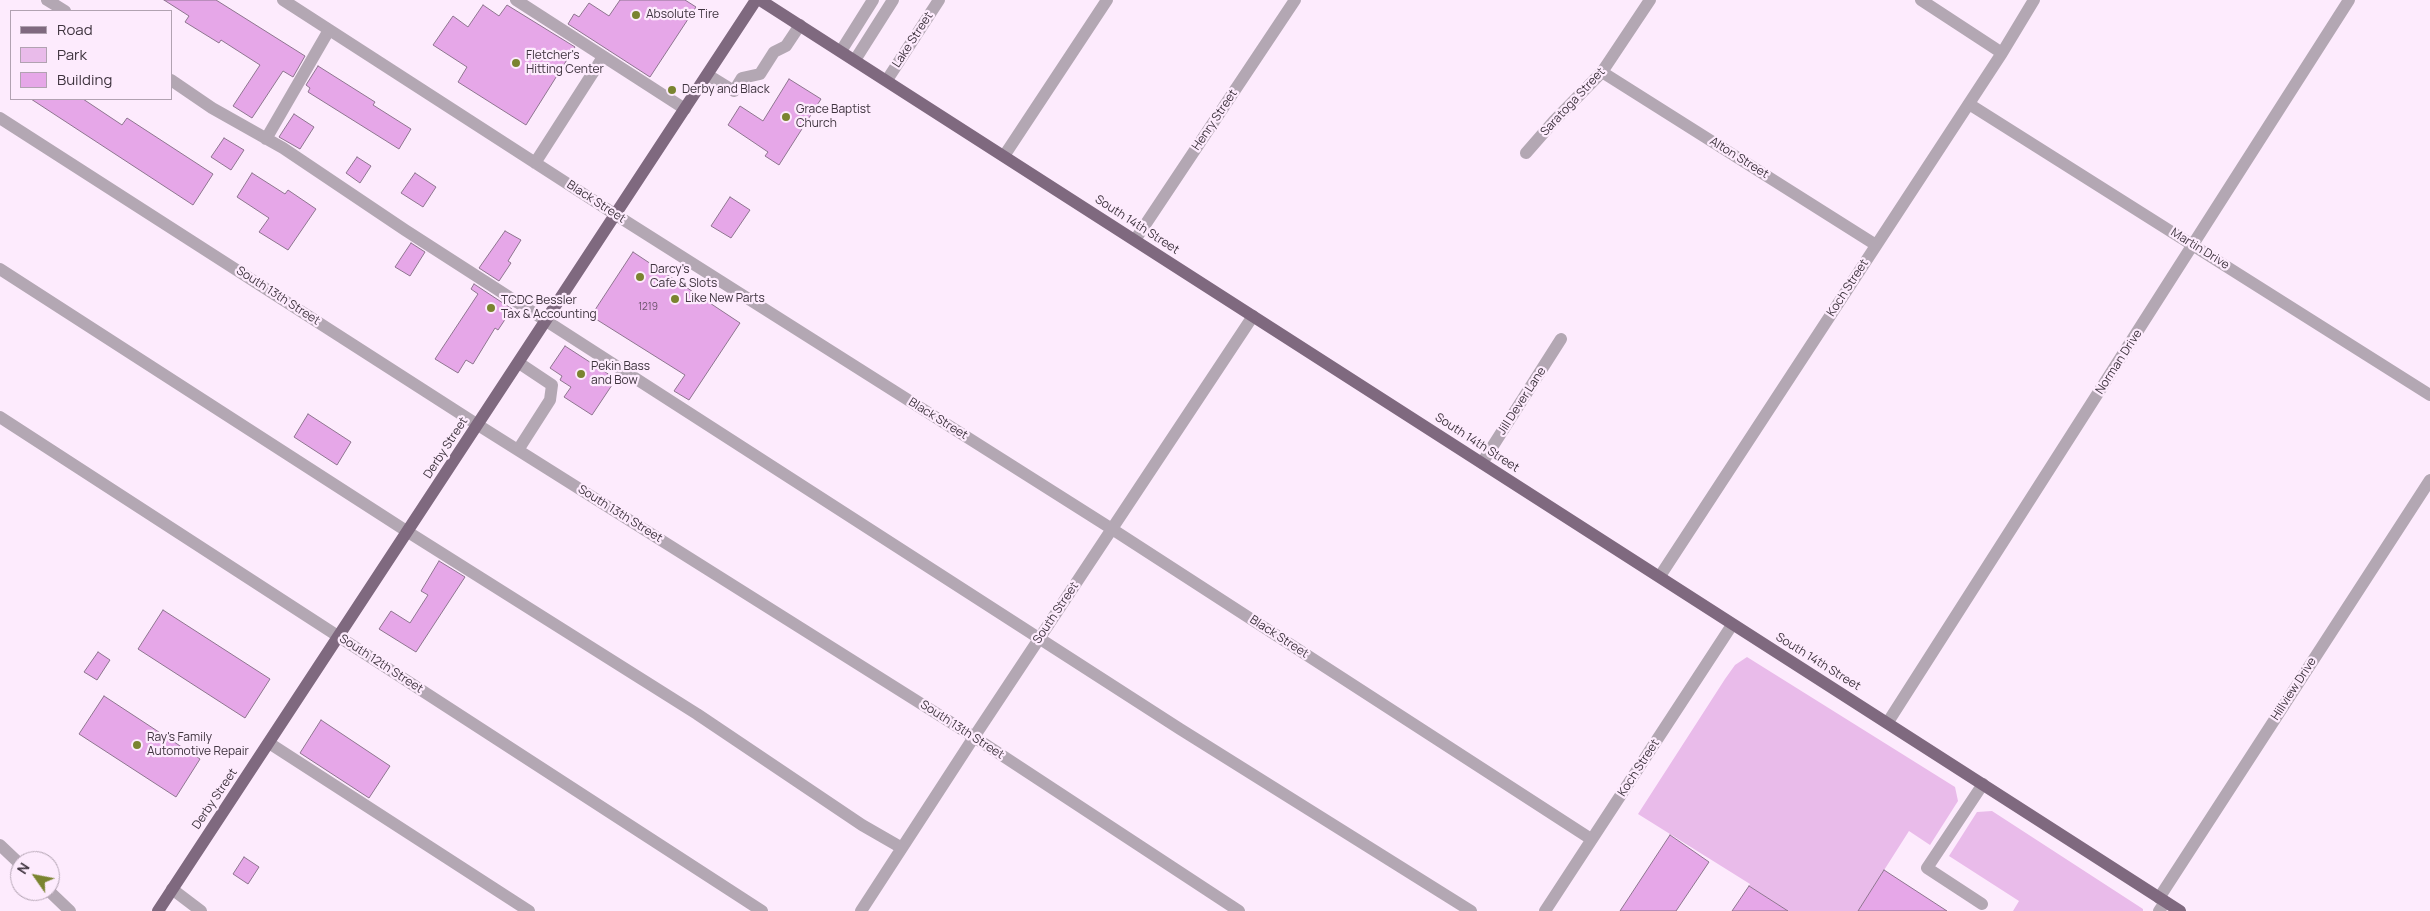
<!DOCTYPE html>
<style>
body{margin:0}
#map{position:relative;width:2430px;height:911px;overflow:hidden;background:#fdebfd;font-family:Manrope,sans-serif}
canvas{display:block}
.legend{position:absolute;left:10px;top:10px;width:162px;height:90px;box-sizing:border-box;background:#fdebfd;border:1px solid #b1a2b1;margin:0;padding:6px 9px;list-style:none;font-size:15px;color:#3f343f}
.legend li{display:flex;align-items:center;gap:10px;height:25px}
.legend b{width:25px;border:1px solid #b1a2b1}
.north{position:absolute;left:10px;top:851px;width:50px;height:50px;box-sizing:border-box;background:#fdebfd;border:1px solid #b1a2b1;border-radius:50%;rotate:303deg;font-size:14px;font-weight:700;line-height:20px;text-align:center;color:#3f343f}
.north::after{content:'';display:block;margin:auto;width:18px;height:22px;background:#7a8430;clip-path:polygon(50% 0,100% 100%,50% 72%,0 100%)}
</style>
<div id="map">
<canvas width="2430" height="911"></canvas>
<ul class="legend">
<li><b style="height:6px;background:#7f697f"></b>Road</li>
<li><b style="height:14px;background:#e9bbea"></b>Park</li>
<li><b style="height:14px;background:#e6a7e8"></b>Building</li>
</ul>
<div class="north">N</div>
</div>
<script>
const ctx = document.querySelector('canvas').getContext('2d');
ctx.lineJoin = 'round';
function fillPath(path, color) { ctx.fillStyle = color; ctx.fill(path, 'evenodd'); }
const toPath = rows => new Path2D(rows.map(r => 'M' + r).join(''));
function strokePath(path, color, width, dash) { ctx.strokeStyle = color; ctx.lineWidth = width; ctx.lineCap = dash ? 'butt' : 'round'; ctx.setLineDash(dash || []); ctx.stroke(path); }
function write(font, color, halo, rows, align = 'center') {
  ctx.font = font + ' Manrope,sans-serif'; ctx.lineWidth = 4.5; ctx.setLineDash([]); ctx.textBaseline = 'middle'; ctx.strokeStyle = halo; ctx.fillStyle = color; for (const [text, x, y, turn = 0] of rows) {
    ctx.save(); ctx.translate(x, y); ctx.rotate((+turn || 0) * Math.PI / 180); ctx.textAlign = isNaN(turn) ? turn : align; if (halo) ctx.strokeText(text, 0, 0); ctx.fillText(text, 0, 0); ctx.restore();
  }
}
const green = toPath([
 [1747,657,1955,787,1958,801,1930,845,1909,831,1858,911,1788,911,1749,886,1750,884,1638,814,1725,679,1735,665],
 [1992,811,2143,909,2143,911,2013,911,2019,901,1949,856,1977,812]
]);
const building = toPath([
 [164,0,216,0,305,56,293,77,283,71,252,118,233,106,260,65,221,40,219,43,185,22,189,16,164,0],
 [620,0,685,0,696,7,650,77,568,24,574,14,579,17,589,3,609,16,620,0],
 [483,5,499,16,507,5,575,47,526,125,458,82,467,67,433,45,453,16,468,27,483,5],
 [318,66,375,102,373,105,411,129,399,149,308,92,310,88,306,85,318,66],
 [789,79,821,99,779,165,765,156,768,152,728,125,740,106,763,121,789,79],
 [31,99,83,99,122,125,127,118,213,174,193,205,31,99],
 [294,114,314,127,300,149,279,137,294,114],
 [224,138,244,150,231,170,211,157,224,138],
 [357,157,371,166,360,183,346,173,357,157],
 [252,173,285,194,288,190,316,209,288,250,259,232,269,218,237,197,252,173],
 [415,173,436,187,423,207,401,193,415,173],
 [730,197,750,210,731,238,711,226,730,197],
 [505,231,521,240,508,261,511,263,499,281,479,268,505,231],
 [411,243,425,252,410,276,395,267,411,243],
 [633,252,740,323,689,400,674,391,685,375,591,316,633,252],
 [474,284,512,309,498,330,495,328,473,364,466,360,458,373,435,359,478,294,471,289,474,284],
 [565,346,616,379,592,415,564,397,571,387,560,380,562,376,550,368,565,346],
 [308,414,351,442,337,465,294,437,308,414],
 [439,561,465,577,416,652,379,629,391,611,410,623,428,595,421,591,439,561],
 [163,610,270,679,245,718,138,649,163,610],
 [98,652,110,660,97,680,84,672,98,652],
 [104,696,200,759,176,797,79,734,104,696],
 [321,720,390,766,369,798,300,753,321,720],
 [1670,835,1709,862,1676,911,1620,911,1670,835],
 [244,857,259,867,248,884,233,874,244,857],
 [1884,870,1947,911,1858,911,1884,870],
 [1749,886,1788,911,1732,911,1749,886]
]);
const minor = toPath([
 [47,0,65,11],
 [283,0,616,215,1112,529,1591,839],
 [516,0,685,109],
 [1921,0,2002,53],
 [841,51,873,0],
 [855,60,893,0],
 [1602,72,1876,245],
 [708,75,734,91,742,78,760,74,774,52,786,46,800,25],
 [171,80,212,108,283,148,405,230,1180,729,1471,911],
 [887,80,939,0],
 [1969,104,2430,395],
 [0,118,478,425,974,737,1239,911],
 [266,139,329,30],
 [1526,153,1554,121,1602,72,1650,0],
 [1004,156,1107,0],
 [535,163,603,57],
 [1135,240,1295,0],
 [0,269,408,532,697,714,862,825,902,848],
 [0,417,762,911],
 [518,450,550,400,552,385,519,363],
 [1482,463,1561,339],
 [1660,576,2002,53,2034,0],
 [1888,722,2349,0],
 [269,743,529,911],
 [0,845,20,864],
 [172,889,201,911],
 [49,891,70,911],
 [2159,898,2430,480],
 [1982,904,1927,868,1983,784],
 [861,911,974,737,1253,316],
 [1545,911,1732,625],
 [2159,911,2165,902]
]);
const major = toPath([
 [760,0,2180,911],
 [158,911,756,0]
]);
const markers = [
 [636,15,5,"#7a8430"],
 [516,63,5,"#7a8430"],
 [672,90,5,"#7a8430"],
 [786,117,5,"#7a8430"],
 [640,277,5,"#7a8430"],
 [675,299,5,"#7a8430"],
 [491,308,5,"#7a8430"],
 [581,374,5,"#7a8430"],
 [137,745,5,"#7a8430"]
];
const numberNames = [
 ["1219",648,307]
];
const poiNames = [
 ["Absolute Tire",646,15],
 ["Fletcher's",526,56],
 ["Hitting Center",526,70],
 ["Derby and Black",682,90],
 ["Grace Baptist",796,110],
 ["Church",796,124],
 ["Darcy's",650,270],
 ["Cafe & Slots",650,284],
 ["Like New Parts",685,299],
 ["TCDC Bessler",501,301],
 ["Tax & Accounting",501,315],
 ["Pekin Bass",591,367],
 ["and Bow",591,381],
 ["Ray's Family",147,738],
 ["Automotive Repair",147,752]
];
const streetNames = [
 ["Lake Street",913,40,-57],
 ["Saratoga Street",1573,102,-47],
 ["Henry Street",1215,120,-56],
 ["Alton Street",1739,158,32],
 ["Black Street",596,202,33],
 ["South 14th Street",1137,225,33],
 ["Martin Drive",2200,249,32],
 ["Koch Street",1848,288,-57],
 ["South 13th Street",278,296,33],
 ["Norman Drive",2119,362,-57],
 ["Jill Dever Lane",1522,401,-57],
 ["Black Street",938,419,32],
 ["South 14th Street",1477,443,33],
 ["Derby Street",446,448,-57],
 ["South 13th Street",620,514,32],
 ["South Street",1056,613,-56],
 ["Black Street",1279,637,33],
 ["South 14th Street",1818,662,32],
 ["South 12th Street",381,664,33],
 ["Hillview Drive",2294,689,-57],
 ["South 13th Street",962,730,33],
 ["Koch Street",1639,768,-57],
 ["Derby Street",215,799,-56]
];
fillPath(green, '#e9bbea');
fillPath(building, '#e6a7e8');
strokePath(building, '#8e758f', 1);
strokePath(minor, '#b3a7b3', 12);
strokePath(major, '#7f697f', 12);
for (const [x, y, r, color] of markers) { const dot = new Path2D(); dot.arc(x, y, r, 0, 2 * Math.PI); ctx.fillStyle = color; ctx.fill(dot); strokePath(dot, '#fdebfd', 2); }
write('10px', '#695169', null, numberNames);
write('12px', '#3f343f', '#fdebfd', poiNames, 'left');
write('12px', '#3f343f', '#fdebfd', streetNames);
</script>
